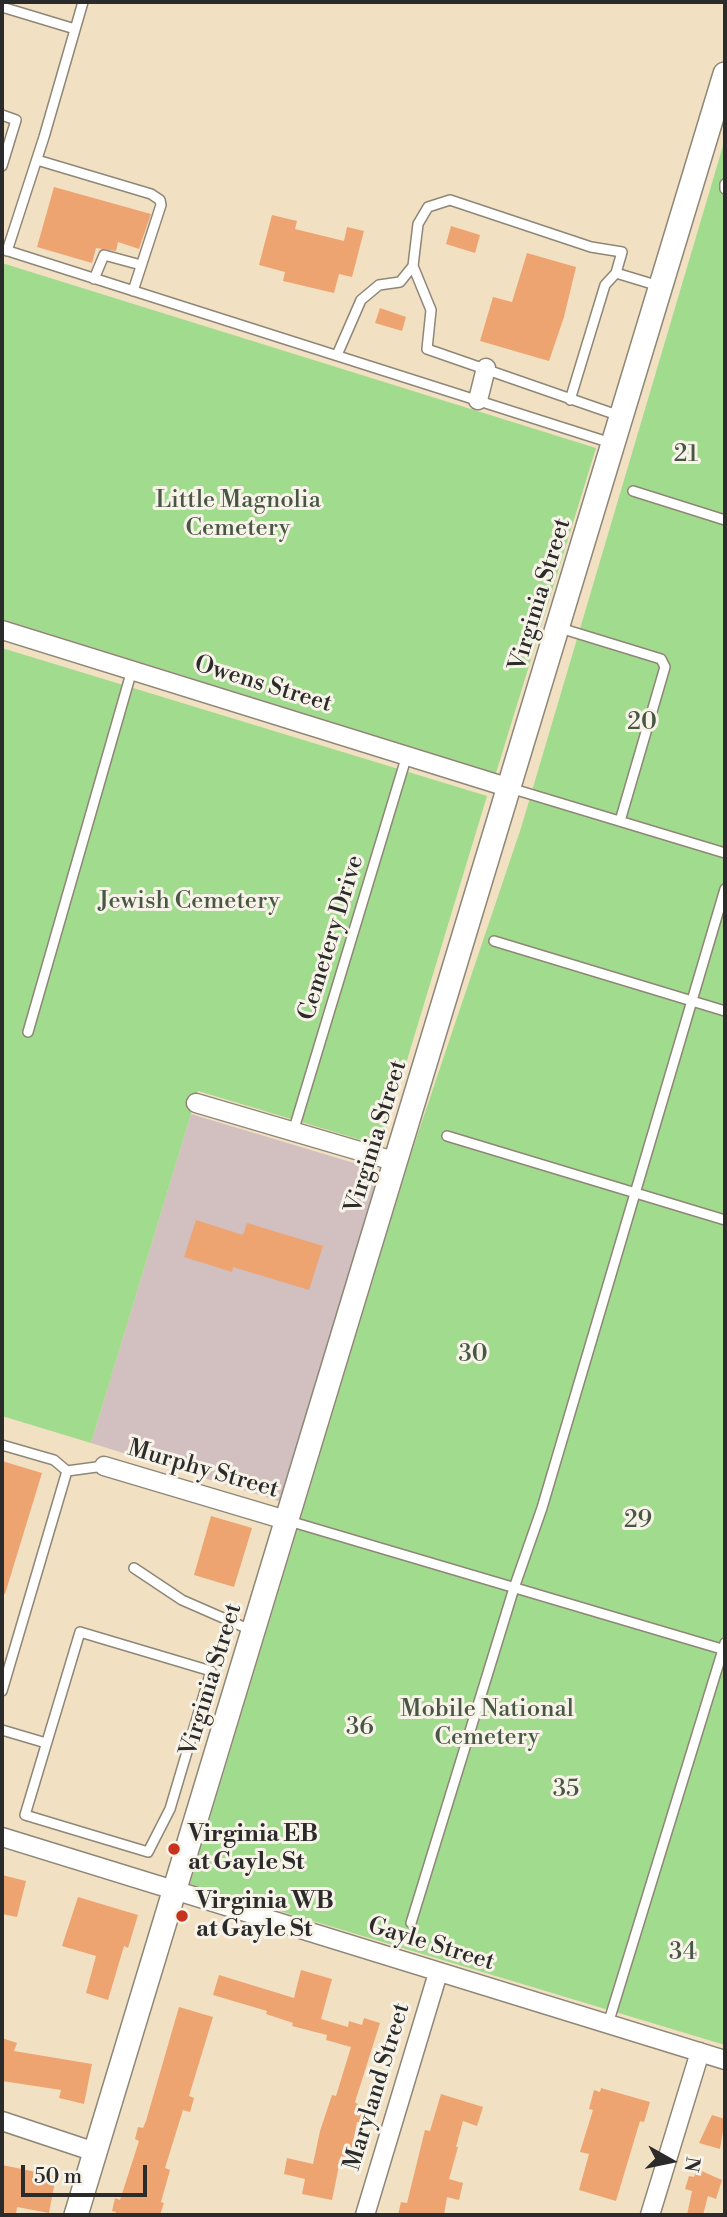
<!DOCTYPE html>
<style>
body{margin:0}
#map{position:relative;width:727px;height:2217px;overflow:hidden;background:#f2e0c3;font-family:"Libre Bodoni",serif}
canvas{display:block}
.frame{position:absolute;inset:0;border:4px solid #2b2b2b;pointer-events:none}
.north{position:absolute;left:636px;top:2126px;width:70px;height:70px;-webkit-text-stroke:5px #f7f3e8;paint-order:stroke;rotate:99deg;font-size:19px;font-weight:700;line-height:28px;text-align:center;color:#2b2b2b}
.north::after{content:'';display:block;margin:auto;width:24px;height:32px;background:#2b2b2b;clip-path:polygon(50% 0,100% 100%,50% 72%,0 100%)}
.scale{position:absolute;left:21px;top:2165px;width:126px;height:32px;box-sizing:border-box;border:4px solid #2b2b2b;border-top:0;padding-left:9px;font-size:21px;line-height:24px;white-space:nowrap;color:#2b2b2b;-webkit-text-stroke:5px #f7f3e8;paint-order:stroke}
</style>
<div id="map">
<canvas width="727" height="2217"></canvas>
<div class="frame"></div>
<div class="north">N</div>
<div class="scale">50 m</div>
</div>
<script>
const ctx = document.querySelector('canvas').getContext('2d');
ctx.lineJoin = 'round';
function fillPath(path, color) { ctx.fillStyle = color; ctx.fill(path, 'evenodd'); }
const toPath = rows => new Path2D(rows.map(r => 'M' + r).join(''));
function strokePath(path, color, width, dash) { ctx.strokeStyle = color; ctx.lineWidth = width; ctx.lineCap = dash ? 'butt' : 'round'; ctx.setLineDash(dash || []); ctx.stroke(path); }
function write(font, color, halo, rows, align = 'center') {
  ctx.font = font + ' "Libre Bodoni",serif'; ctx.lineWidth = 6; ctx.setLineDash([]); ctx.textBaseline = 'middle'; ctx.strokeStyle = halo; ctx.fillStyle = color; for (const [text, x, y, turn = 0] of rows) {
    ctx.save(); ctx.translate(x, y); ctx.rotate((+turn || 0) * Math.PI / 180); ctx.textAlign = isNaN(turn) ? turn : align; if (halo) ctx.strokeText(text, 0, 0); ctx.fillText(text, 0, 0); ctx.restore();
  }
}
const industrial = toPath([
 [191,1114,384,1172,285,1503,91,1443]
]);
const green = toPath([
 [725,139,725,2045,190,1884,412,1151,521,828],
 [2,263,596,448,496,773,2,619],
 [2,648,487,796,381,1146,198,1091,91,1443,2,1416]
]);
const building = toPath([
 [54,187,151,214,139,249,118,242,116,251,96,248,92,263,37,247],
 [272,215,297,221,295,229,344,241,347,227,364,231,352,277,339,274,334,293,283,281,285,272,259,265],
 [451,226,480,235,475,253,446,244],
 [527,253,576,267,564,317,549,361,480,341,493,297,512,302],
 [380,308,406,317,402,331,375,323],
 [196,1220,243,1235,247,1223,323,1246,309,1290,233,1267,232,1272,184,1257],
 [2,1461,42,1473,5,1594,2,1593],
 [211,1516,252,1528,234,1587,194,1575],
 [2,1875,26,1881,17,1917,2,1914],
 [78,1897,138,1915,128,1948,124,1946,108,2000,86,1993,96,1956,62,1946],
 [301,1970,332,1979,321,2019,348,2027,349,2021,362,2025,364,2018,380,2023,355,2102,364,2109,360,2122,357,2122,350,2158,341,2156,332,2200,302,2194,305,2179,284,2174,287,2158,313,2164,320,2131,332,2095,336,2096,351,2047,326,2040,327,2035,292,2026,293,2023,266,2014,267,2011,213,1995,219,1975,294,1998],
 [179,2007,213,2017,189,2096,194,2098,190,2112,183,2110,165,2168,170,2170,161,2202,164,2203,160,2215,115,2215,116,2212,112,2211,115,2198,120,2200,139,2141,135,2139,138,2127,143,2128,146,2121],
 [2,2038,17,2043,14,2051,92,2064,84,2104,59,2098,61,2090,2,2081],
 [601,2088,650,2102,644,2122,640,2121,616,2201,579,2190,589,2154,580,2152,593,2110,589,2109,594,2090,600,2092],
 [441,2094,483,2107,477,2126,463,2121,456,2147,458,2147,449,2179,463,2183,459,2200,447,2197,444,2215,398,2215,401,2202,407,2203,425,2130,430,2131],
 [712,2115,725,2119,720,2149,699,2143],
 [2,2165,56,2176,49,2213,17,2207,16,2215,2,2212],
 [697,2169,722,2180,716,2199,708,2196,703,2215,687,2215,692,2191,685,2189,689,2176,694,2177]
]);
const service = toPath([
 [2,7,75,29],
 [2,115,16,120,2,166],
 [37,160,151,194,160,200,161,205,133,291],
 [725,184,725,189],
 [2,249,611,443],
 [7,251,44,137,83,2],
 [413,266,431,310,427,349,620,416],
 [94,279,104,255,141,265],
 [337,355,361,300,379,285,400,282,413,266,418,224,428,207,450,200,591,247,622,252,616,273,659,286],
 [570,400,605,285,616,273],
 [633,491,725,520],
 [560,628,661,659,665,667,620,821],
 [510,788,725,853],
 [494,941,725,1011],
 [28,1032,132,670],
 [293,1132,407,755],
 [447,1136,725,1220],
 [2,1445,54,1460,67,1471,104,1466],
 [289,1521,725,1650],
 [134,1568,182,1600,253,1631],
 [80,1632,211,1671,170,1809,148,1852,25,1815,80,1632],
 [2,1691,67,1471],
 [2,1730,46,1743],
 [411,1923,514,1588,542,1508,725,889],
 [608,2024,725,1643]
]);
const minor = toPath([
 [478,400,486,368],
 [2,630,510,788],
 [196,1103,397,1162],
 [104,1466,289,1521],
 [2,1837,725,2060],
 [2,2121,95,2152],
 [365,2215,438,1973],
 [650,2215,700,2052]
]);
const tertiary = toPath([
 [76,2215,725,74]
]);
const markers = [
 [174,1849,7,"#c8321e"],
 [182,1916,7,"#c8321e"]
];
const parkNames = [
 ["21",686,455],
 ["Little Magnolia",238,501],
 ["Cemetery",238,529],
 ["20",642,723],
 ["Jewish Cemetery",189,902],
 ["30",473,1355],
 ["29",638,1521],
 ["Mobile National",487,1710],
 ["Cemetery",487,1738],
 ["36",360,1728],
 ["35",566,1790],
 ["34",683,1953]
];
const streetNames = [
 ["Virginia Street",541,595,-73],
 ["Owens Street",263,685,17],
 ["Cemetery Drive",332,938,-73],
 ["Virginia Street",377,1137,-73],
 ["Murphy Street",203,1470,16],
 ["Virginia Street",212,1680,-73],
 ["Gayle Street",431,1945,17],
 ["Maryland Street",378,2087,-73]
];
const poiNames = [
 ["Virginia EB",188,1835],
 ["at Gayle St",188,1863],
 ["Virginia WB",196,1902],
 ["at Gayle St",196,1930]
];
fillPath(industrial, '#d2bfbf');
fillPath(green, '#a1db8d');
fillPath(building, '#eda471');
strokePath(service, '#8e8677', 12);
strokePath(minor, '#8e8677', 21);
strokePath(tertiary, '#8e8677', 26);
strokePath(service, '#fff', 9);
strokePath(minor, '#fff', 18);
strokePath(tertiary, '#fff', 23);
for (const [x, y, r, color] of markers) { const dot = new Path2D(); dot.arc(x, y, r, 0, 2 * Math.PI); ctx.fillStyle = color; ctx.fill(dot); strokePath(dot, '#f7f3e8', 2.5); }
write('24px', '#485744', '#f7f3e8', parkNames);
write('24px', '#2b2b2b', '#f7f3e8', streetNames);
write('bold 24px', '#2b2b2b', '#f7f3e8', poiNames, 'left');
</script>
